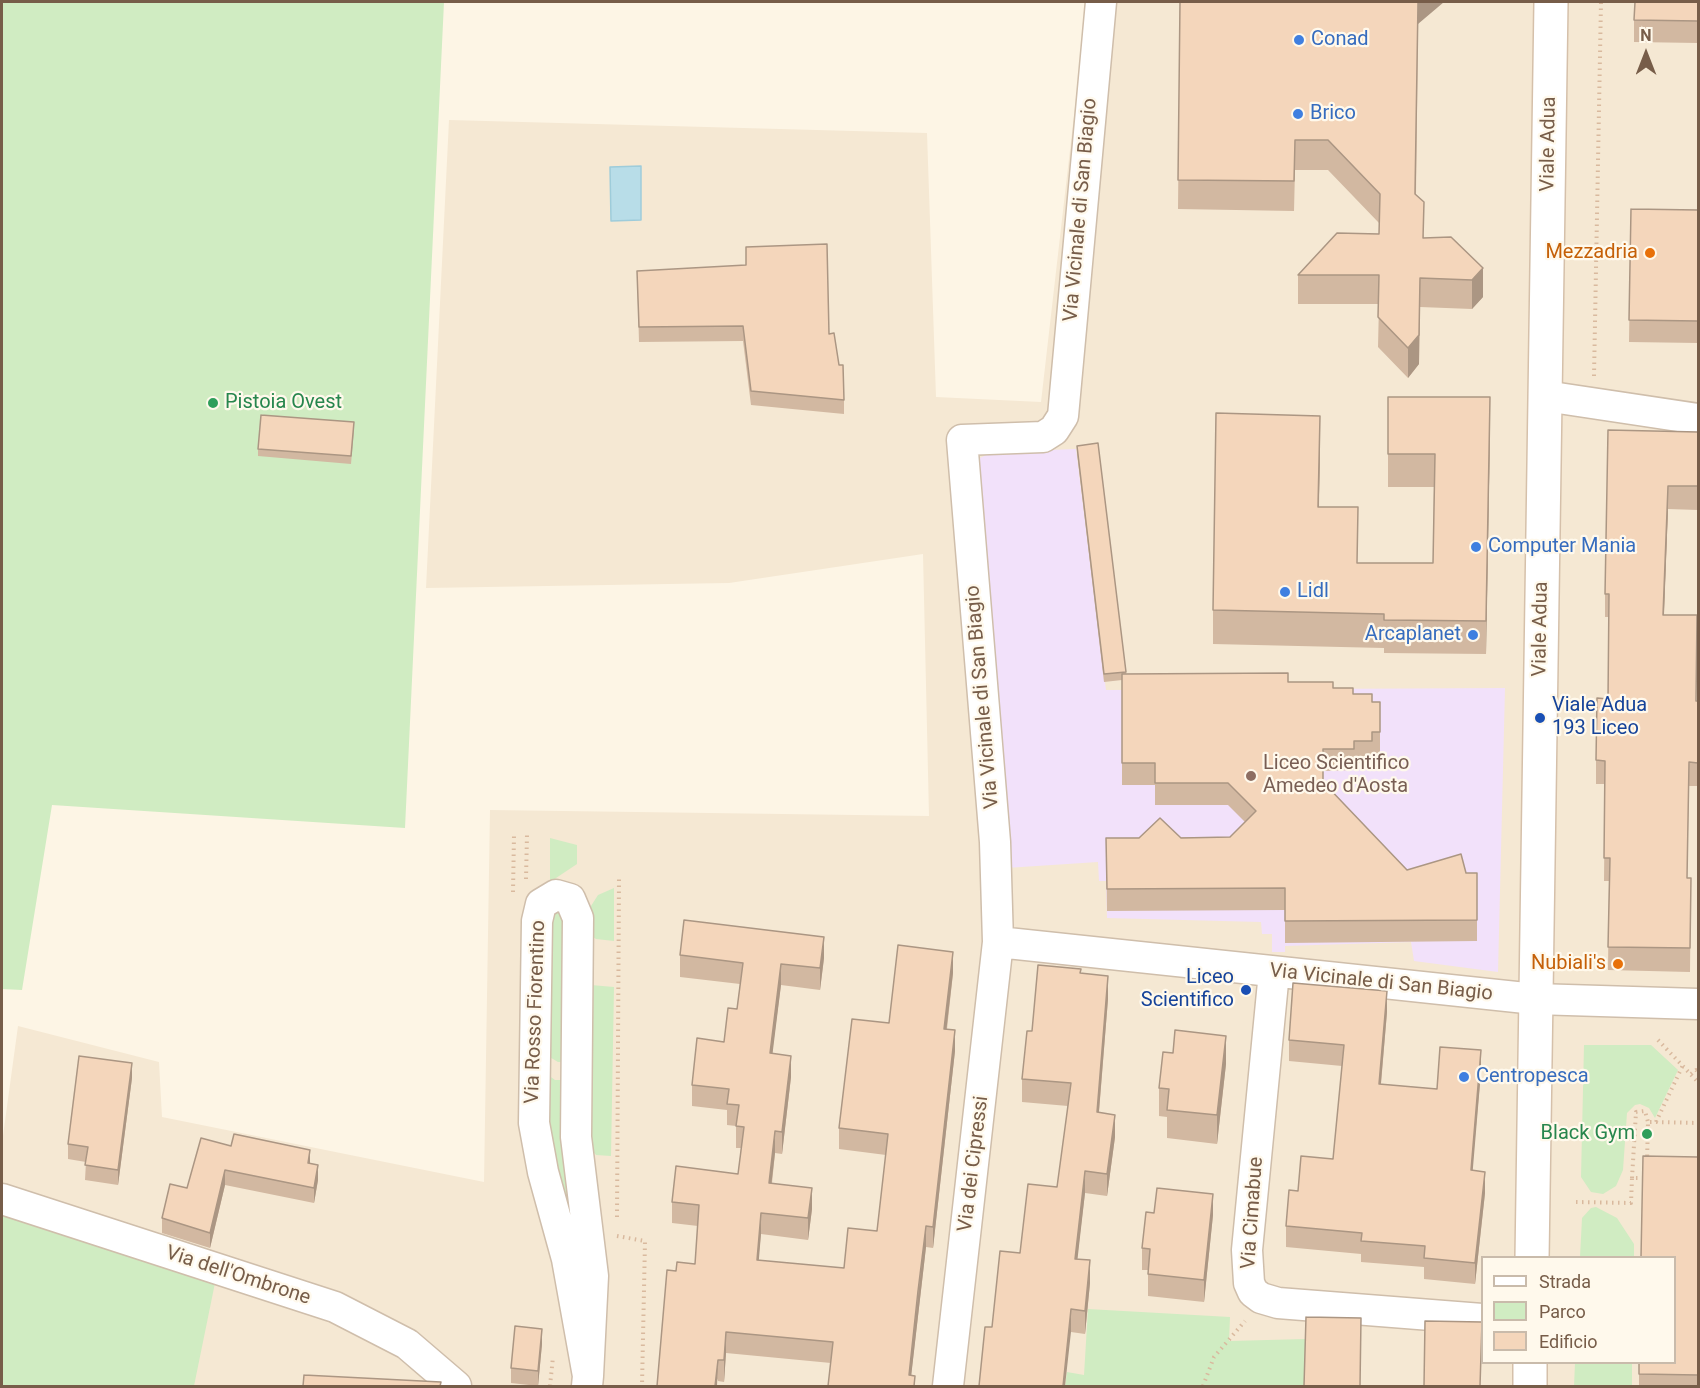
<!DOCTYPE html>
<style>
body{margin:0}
#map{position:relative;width:1700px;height:1388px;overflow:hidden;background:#fdf5e5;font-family:Roboto,sans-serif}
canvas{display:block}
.frame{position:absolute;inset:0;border:3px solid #775d49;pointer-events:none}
.legend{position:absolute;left:1481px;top:1256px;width:195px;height:108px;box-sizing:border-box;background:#fff9ec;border:2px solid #c9bbab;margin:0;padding:8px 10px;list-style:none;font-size:18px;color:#775d49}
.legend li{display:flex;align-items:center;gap:12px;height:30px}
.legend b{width:30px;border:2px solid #c9bbab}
.north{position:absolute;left:1616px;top:24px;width:60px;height:60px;-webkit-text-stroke:4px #fff9ec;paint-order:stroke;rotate:0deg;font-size:16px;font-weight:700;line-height:24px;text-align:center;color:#775d49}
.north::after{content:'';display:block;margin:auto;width:21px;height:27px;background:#775d49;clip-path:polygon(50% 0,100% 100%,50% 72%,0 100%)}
</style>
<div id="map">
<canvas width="1700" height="1388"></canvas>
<div class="frame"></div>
<ul class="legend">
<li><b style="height:8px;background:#fff"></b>Strada</li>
<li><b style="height:16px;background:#d0ecc2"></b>Parco</li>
<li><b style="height:16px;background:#f4d6bb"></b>Edificio</li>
</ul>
<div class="north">N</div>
</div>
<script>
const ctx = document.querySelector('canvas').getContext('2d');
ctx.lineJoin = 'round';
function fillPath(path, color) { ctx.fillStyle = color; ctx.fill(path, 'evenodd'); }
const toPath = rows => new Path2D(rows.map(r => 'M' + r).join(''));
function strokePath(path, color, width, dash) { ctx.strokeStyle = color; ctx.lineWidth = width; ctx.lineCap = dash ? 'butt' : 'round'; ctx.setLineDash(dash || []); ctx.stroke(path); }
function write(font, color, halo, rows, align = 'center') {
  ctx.font = font + ' Roboto,sans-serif'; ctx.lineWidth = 4.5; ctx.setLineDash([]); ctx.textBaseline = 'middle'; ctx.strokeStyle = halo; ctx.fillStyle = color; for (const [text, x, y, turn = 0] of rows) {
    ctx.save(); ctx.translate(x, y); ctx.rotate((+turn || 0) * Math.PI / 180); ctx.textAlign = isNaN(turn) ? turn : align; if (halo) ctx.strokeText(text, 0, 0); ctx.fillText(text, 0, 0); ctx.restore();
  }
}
const residential = toPath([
 [1087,2,1698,2,1698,1386,2,1386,2,1143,18,1026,159,1062,162,1117,484,1182,490,810,929,816,923,554,729,583,426,588,449,120,927,133,936,397,1041,402],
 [1482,1258,1674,1258,1674,1362,1482,1362]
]);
const education = toPath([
 [1076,449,1106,690,1505,688,1498,972,1414,961,1411,942,1285,946,1285,952,1272,952,1272,934,1262,934,1261,922,1107,918,1106,881,1099,881,1098,862,1006,868,978,459,992,452]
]);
const green = toPath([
 [2,2,444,2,405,828,52,805,22,990,2,989],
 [550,838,577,845,577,864,550,882],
 [614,888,614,941,596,939,592,936,591,906,598,895],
 [566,907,563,1062,558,1062,548,1056,549,916],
 [591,985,614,987,611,1156,596,1155,590,1148],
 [1584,1045,1651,1045,1678,1070,1655,1118,1649,1108,1640,1104,1635,1105,1627,1113,1623,1170,1616,1186,1603,1194,1591,1192,1581,1177],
 [548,1075,555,1080,565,1080,581,1245,551,1152],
 [1596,1207,1617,1218,1634,1244,1634,1257,1580,1257,1582,1218,1591,1208],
 [2,1212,215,1283,194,1386,2,1386],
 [1088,1309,1230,1317,1229,1341,1306,1339,1305,1386,1065,1386,1067,1372,1084,1375],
 [1575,1363,1632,1363,1632,1386,1574,1386]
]);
const water = toPath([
 [641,166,641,220,611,221,610,167,641,166]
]);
const path = toPath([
 [1594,376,1601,2],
 [526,879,527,835],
 [513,892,514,835],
 [1658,1040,1698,1082],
 [1691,1074,1696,1070,1698,1072],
 [1656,1122,1698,1123],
 [1647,1162,1648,1122,1656,1122,1683,1065],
 [1632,1178,1636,1112,1645,1111,1648,1122],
 [1576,1202,1631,1203,1632,1178,1646,1178],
 [617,1217,619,876],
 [617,1236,645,1241,642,1386],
 [550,1386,553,1357],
 [1203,1386,1214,1357,1245,1321]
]);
const street = toPath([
 [1545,396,1698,419],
 [998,942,1535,999,1698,1004],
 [1274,972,1247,1250,1249,1283,1253,1292,1261,1298,1278,1303,1482,1319],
 [2,1199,335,1307,407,1344,456,1386],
 [587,1386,588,1376,593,1276,576,1137,578,918,570,899,556,895,541,904,537,921,534,1123,543,1172,567,1259,588,1376],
 [948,1386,998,942,995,842,962,440,1043,437,1054,430,1063,416,1101,2]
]);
const secondary = toPath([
 [1532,1258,1551,2],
 [1530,1386,1530,1362]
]);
const wall = toPath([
 [1180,2,1418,24,1416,194,1424,238,1451,237,1483,297,1472,309,1420,307,1419,364,1408,378,1378,347,1379,304,1298,304,1298,275,1379,234,1379,223,1328,170,1295,170,1294,211,1178,209],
 [1698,2,1698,43,1634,42,1634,20],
 [1631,209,1698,210,1698,343,1629,342],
 [637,271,829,334,844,400,844,414,751,405,743,341,639,342],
 [1388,397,1490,430,1486,654,1384,653,1384,648,1213,644,1213,610,1320,449,1319,507,1357,563,1433,563,1434,487,1388,487],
 [354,429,351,464,258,456,258,449],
 [1698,432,1698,510,1668,509,1664,615,1696,701,1698,701,1698,786,1689,786,1687,878,1691,878,1690,972,1608,970,1609,881,1604,881,1605,784,1596,784,1596,760,1608,699,1609,617,1605,617,1605,594],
 [1098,443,1126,674,1288,682,1333,688,1353,694,1372,702,1380,702,1380,754,1372,754,1372,763,1354,763,1354,770,1323,771,1323,782,1407,870,1466,873,1477,873,1477,941,1285,943,1285,910,1107,911,1106,838,1230,837,1245,822,1228,805,1155,805,1155,785,1122,785,1122,680,1104,682,1077,453,1077,446],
 [680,955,824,958,820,990,781,985,772,1053,791,1077,782,1154,775,1153,772,1183,812,1209,808,1240,761,1234,758,1261,844,1268,877,1231,886,1155,839,1149,839,1128,889,1023,953,973,947,1029,955,1051,933,1248,926,1247,911,1376,915,1386,831,1363,726,1353,724,1382,718,1381,676,1271,695,1264,698,1226,672,1223,672,1202,738,1174,741,1148,736,1148,736,1126,727,1125,727,1110,692,1106,692,1085,724,1042,737,1009,740,984,680,977],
 [1081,973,1108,999,1099,1112,1115,1137,1107,1196,1085,1193,1077,1259,1090,1283,1085,1334,1071,1332,979,1386,992,1327,1020,1253,1057,1187,1068,1106,1022,1102,1022,1079,1032,1031],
 [1387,1012,1381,1084,1437,1089,1481,1072,1472,1170,1485,1193,1475,1284,1424,1279,1424,1267,1361,1262,1361,1254,1286,1247,1286,1226,1298,1191,1333,1159,1342,1066,1289,1061,1289,1040],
 [1226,1064,1217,1144,1167,1138,1167,1117,1159,1116,1159,1088],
 [132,1078,118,1185,85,1180,86,1162,68,1159,68,1144],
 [231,1146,310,1164,318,1180,314,1203,225,1185,210,1248,162,1233,162,1218,187,1188],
 [1698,1157,1698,1386,1639,1386,1639,1374],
 [1154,1213,1213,1215,1204,1302,1148,1296,1148,1270,1142,1270,1142,1248],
 [542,1344,538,1386,511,1383,511,1368]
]);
const shadedWall = toPath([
 [1418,2,1444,2,1418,24],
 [1483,268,1483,297,1472,309,1472,280],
 [1420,278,1419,364,1408,378,1408,348],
 [1490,397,1490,430,1486,654,1486,621],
 [1320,416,1320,449,1318,540,1318,507],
 [1668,486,1668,509,1663,638,1663,615],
 [824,937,824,958,820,990,820,968],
 [953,952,953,973,944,1050,944,1029],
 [781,964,781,985,770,1074,770,1053],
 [1108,976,1108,999,1097,1135,1097,1112],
 [1387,991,1387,1012,1379,1105,1379,1084],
 [955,1030,955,1051,933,1248,933,1227],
 [1226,1036,1226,1064,1217,1144,1217,1115],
 [1481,1050,1481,1072,1471,1191,1471,1170],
 [791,1056,791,1077,782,1154,782,1132],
 [132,1063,132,1078,118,1185,118,1170],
 [1115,1115,1115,1137,1107,1196,1107,1174],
 [775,1131,775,1153,769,1204,769,1183],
 [310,1150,310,1164,308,1163],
 [318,1165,318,1180,314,1203,314,1188],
 [225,1170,225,1185,210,1248,210,1233],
 [1085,1171,1085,1193,1075,1281,1075,1259],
 [1485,1172,1485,1193,1475,1284,1475,1263],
 [812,1188,812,1209,808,1240,808,1218],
 [1213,1194,1213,1215,1204,1302,1204,1280],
 [761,1213,761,1234,757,1282,757,1260],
 [926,1226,926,1247,910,1386,909,1375],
 [1090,1260,1090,1283,1085,1334,1085,1311],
 [1071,1309,1071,1332,1065,1386,1063,1386],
 [542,1329,542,1344,538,1386,538,1371],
 [726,1332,726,1353,724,1382,724,1360],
 [718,1360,717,1386,715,1386]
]);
const building = toPath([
 [1180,2,1418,2,1415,194,1424,202,1423,238,1451,237,1483,268,1472,280,1420,278,1419,335,1408,348,1378,317,1379,275,1298,275,1337,233,1379,234,1380,194,1328,140,1295,140,1294,181,1178,180,1180,2],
 [1635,2,1698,2,1698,21,1634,20,1635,2],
 [1631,209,1698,210,1698,321,1629,320,1631,209],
 [827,244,829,334,834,333,839,365,843,365,844,400,751,391,743,326,639,327,637,271,746,265,746,247,827,244],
 [1388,397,1490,397,1486,621,1384,620,1384,614,1213,610,1216,413,1320,416,1318,507,1358,507,1357,563,1433,563,1435,454,1388,454,1388,397],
 [261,415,354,422,351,456,258,449,261,415],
 [1608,430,1698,432,1698,486,1668,486,1663,615,1697,615,1696,701,1698,701,1698,763,1689,762,1687,878,1691,878,1690,948,1608,947,1610,858,1604,858,1605,761,1596,760,1597,698,1608,699,1609,594,1605,594,1608,430],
 [1098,443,1126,672,1104,674,1077,446,1098,443],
 [1288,673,1288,682,1333,682,1333,688,1353,688,1353,694,1372,694,1372,702,1380,702,1380,732,1372,732,1372,741,1354,741,1354,749,1323,749,1323,782,1407,870,1461,854,1466,873,1477,873,1477,920,1285,921,1285,888,1107,889,1106,838,1139,838,1160,818,1181,838,1230,837,1256,811,1228,783,1155,783,1155,763,1122,763,1122,674,1288,673],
 [684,920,824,937,820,968,781,964,770,1053,791,1056,782,1132,775,1131,769,1183,812,1188,808,1218,761,1213,757,1260,844,1268,848,1228,877,1231,888,1134,839,1128,852,1019,889,1023,898,945,953,952,944,1029,955,1030,933,1227,926,1226,918,1291,909,1375,915,1376,914,1386,828,1386,833,1342,726,1332,724,1360,718,1360,715,1386,657,1386,667,1270,676,1271,677,1262,695,1264,699,1205,672,1202,676,1166,738,1174,744,1127,736,1126,739,1105,727,1104,729,1089,692,1085,697,1038,724,1042,728,1008,737,1009,743,963,680,955,684,920],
 [1038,965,1081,969,1080,973,1108,976,1097,1112,1115,1115,1107,1174,1085,1171,1075,1259,1090,1260,1085,1311,1071,1309,1063,1386,1068,1386,979,1386,985,1327,992,1327,1000,1251,1020,1253,1028,1184,1057,1187,1071,1083,1022,1079,1027,1031,1032,1031,1038,965],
 [1293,983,1387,991,1379,1084,1437,1089,1440,1047,1481,1050,1471,1170,1485,1172,1475,1263,1424,1258,1425,1246,1361,1241,1362,1233,1286,1226,1289,1190,1298,1191,1301,1156,1333,1159,1344,1045,1289,1040,1293,983],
 [1175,1030,1226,1036,1217,1115,1167,1110,1169,1089,1159,1088,1163,1052,1173,1053,1175,1030],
 [79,1056,132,1063,118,1170,85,1165,88,1147,68,1144,79,1056],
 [234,1134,310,1150,308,1163,318,1165,314,1188,225,1170,210,1233,162,1218,170,1184,187,1188,201,1138,231,1146,234,1134],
 [1643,1156,1698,1157,1698,1375,1639,1374,1639,1362,1674,1362,1674,1257,1641,1257,1643,1156],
 [1157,1188,1213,1194,1204,1280,1148,1274,1150,1249,1142,1248,1146,1212,1154,1213,1157,1188],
 [1306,1317,1361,1318,1360,1386,1304,1386,1306,1317],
 [1425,1321,1482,1322,1480,1386,1424,1386,1425,1321],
 [515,1326,542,1329,538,1371,511,1368,515,1326],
 [304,1375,441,1382,440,1386,303,1386,304,1375]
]);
const markers = [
 [1299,40,6,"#3f7fe0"],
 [1298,114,6,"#3f7fe0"],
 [1650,253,6,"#e8710a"],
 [213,403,6,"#2e9e5b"],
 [1476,547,6,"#3f7fe0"],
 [1285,592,6,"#3f7fe0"],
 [1473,635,6,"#3f7fe0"],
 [1540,718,6,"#1a4fb4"],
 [1251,776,6,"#8d6e63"],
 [1618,964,6,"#e8710a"],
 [1246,990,6,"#1a4fb4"],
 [1464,1077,6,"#3f7fe0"],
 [1647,1134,6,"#2e9e5b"]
];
const shopNames = [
 ["Conad",1311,40],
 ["Brico",1310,114],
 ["Computer Mania",1488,547],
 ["Lidl",1297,592],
 ["Arcaplanet",1461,635,"right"],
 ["Centropesca",1476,1077]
];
const streetNames = [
 ["Viale Adua",1549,144,-89],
 ["Via Vicinale di San Biagio",1081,210,-85],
 ["Viale Adua",1541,629,-89],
 ["Via Vicinale di San Biagio",983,697,-95],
 ["Via Vicinale di San Biagio",1381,983,6],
 ["Via Rosso Fiorentino",536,1012,-88],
 ["Via dei Cipressi",974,1164,-83],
 ["Via Cimabue",1253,1213,-86],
 ["Via dell'Ombrone",238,1276,18]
];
const foodNames = [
 ["Mezzadria",1638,253],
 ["Nubiali's",1606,964]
];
const leisureNames = [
 ["Pistoia Ovest",225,403],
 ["Black Gym",1635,1134,"right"]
];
const transitNames = [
 ["Viale Adua",1552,706],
 ["193 Liceo",1552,729],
 ["Liceo",1234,978,"right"],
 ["Scientifico",1234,1001,"right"]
];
const educationNames = [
 ["Liceo Scientifico",1263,764],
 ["Amedeo d'Aosta",1263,787]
];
fillPath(residential, '#f5e8d3');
fillPath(education, '#f2e1fa');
fillPath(green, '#d0ecc2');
fillPath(water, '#b8dde8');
strokePath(water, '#9eccda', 1.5);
strokePath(street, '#cfbeab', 33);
strokePath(secondary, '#d5c0aa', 36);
strokePath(path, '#d9b99e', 4, [1.5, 4.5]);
strokePath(street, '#fff', 30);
strokePath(secondary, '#fff', 33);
fillPath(wall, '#d2b8a1');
fillPath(shadedWall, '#ab9683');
fillPath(building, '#f4d6bb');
strokePath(building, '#ab9683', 1.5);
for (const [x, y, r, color] of markers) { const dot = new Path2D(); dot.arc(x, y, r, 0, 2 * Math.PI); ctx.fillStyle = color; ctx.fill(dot); strokePath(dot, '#fff9ec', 2); }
write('20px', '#366cbe', '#fff9ec', shopNames, 'left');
write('20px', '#775d49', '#fff9ec', streetNames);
write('20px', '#c56008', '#fff9ec', foodNames, 'right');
write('20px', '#27864d', '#fff9ec', leisureNames, 'left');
write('20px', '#164399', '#fff9ec', transitNames, 'left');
write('20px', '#785e54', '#fff9ec', educationNames, 'left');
</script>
